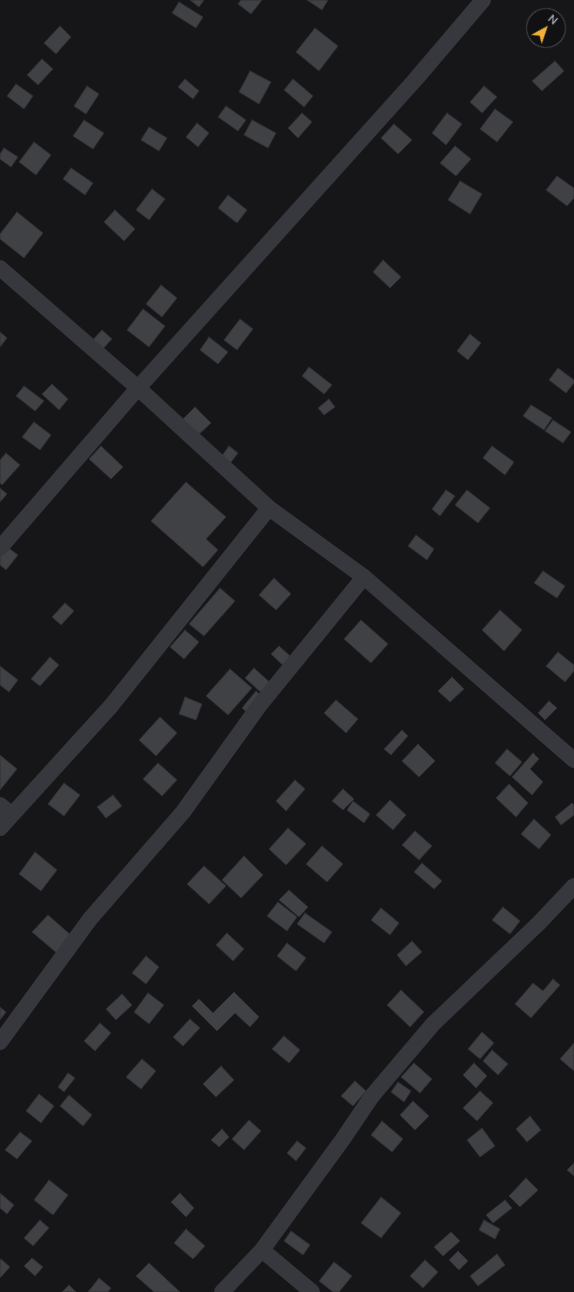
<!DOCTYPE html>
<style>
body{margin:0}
#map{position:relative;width:574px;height:1292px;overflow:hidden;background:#161618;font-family:Mulish,sans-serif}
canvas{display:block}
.north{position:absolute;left:526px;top:8px;width:40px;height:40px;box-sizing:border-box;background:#111113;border:1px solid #4d4f55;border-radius:50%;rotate:40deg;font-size:11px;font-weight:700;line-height:16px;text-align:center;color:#a8adb8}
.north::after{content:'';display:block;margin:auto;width:14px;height:18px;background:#f2b134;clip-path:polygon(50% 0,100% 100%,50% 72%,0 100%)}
</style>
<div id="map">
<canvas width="574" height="1292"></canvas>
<div class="north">N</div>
</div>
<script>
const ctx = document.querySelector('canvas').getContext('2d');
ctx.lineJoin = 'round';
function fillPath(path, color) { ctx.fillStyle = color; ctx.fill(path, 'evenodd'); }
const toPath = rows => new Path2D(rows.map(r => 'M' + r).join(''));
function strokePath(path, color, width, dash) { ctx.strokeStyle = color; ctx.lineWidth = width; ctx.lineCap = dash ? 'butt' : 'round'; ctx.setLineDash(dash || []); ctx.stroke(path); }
const building = toPath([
 [190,0,204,0,199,7,190,0],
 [241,0,262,0,251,14,238,4,241,0],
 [307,0,328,0,322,10,307,0],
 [179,2,203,17,196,28,172,13,179,2],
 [60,26,71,37,56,54,44,43,60,26],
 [315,28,338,46,319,71,296,52,315,28],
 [42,59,53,69,38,85,27,75,42,59],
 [555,61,564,71,542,91,532,81,555,61],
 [250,71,271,82,259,104,239,92,250,71],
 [185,79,199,91,193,99,178,87,185,79],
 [293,79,313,96,304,107,284,90,293,79],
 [16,84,33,96,24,109,7,96,16,84],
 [87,86,99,94,86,114,74,106,87,86],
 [484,86,497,97,482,113,470,102,484,86],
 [226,106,246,120,238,131,218,117,226,106],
 [495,109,513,122,497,142,480,129,495,109],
 [302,113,312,122,298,138,288,128,302,113],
 [447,113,462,124,446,145,432,133,447,113],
 [84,120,104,133,93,149,73,136,84,120],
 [252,120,276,133,268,148,244,135,252,120],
 [197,123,209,133,198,147,186,137,197,123],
 [394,124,412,140,398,154,381,138,394,124],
 [149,127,167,138,159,151,141,140,149,127],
 [34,142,51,155,36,175,19,162,34,142],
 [455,146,471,159,456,176,440,163,455,146],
 [4,148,18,157,11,167,0,159,0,154,4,148],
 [71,168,93,183,85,195,63,179,71,168],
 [557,176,574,188,574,198,567,206,546,190,557,176],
 [460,181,482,194,470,214,448,200,460,181],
 [152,189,165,199,149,220,136,210,152,189],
 [228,195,247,210,237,223,218,208,228,195],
 [115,210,135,229,124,241,104,222,115,210],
 [17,212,43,233,24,258,0,239,0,234,17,212],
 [383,260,401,277,390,288,373,272,383,260],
 [161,285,177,298,162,317,146,304,161,285],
 [143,309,165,326,149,347,127,330,143,309],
 [240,319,253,329,237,350,224,340,240,319],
 [102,330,112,339,99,353,89,344,102,330],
 [0,332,7,338,0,347,0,332],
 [470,334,481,343,468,360,457,351,470,334],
 [209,337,228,352,218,364,200,350,209,337],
 [309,367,332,385,324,394,302,376,309,367],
 [558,368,574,380,574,383,566,393,549,380,558,368],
 [52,384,68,399,59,410,42,394,52,384],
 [24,386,44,401,35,411,16,396,24,386],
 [329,399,335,407,324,415,318,408,329,399],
 [531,405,552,418,544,430,523,416,531,405],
 [195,407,211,423,193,440,178,424,195,407],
 [553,420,571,432,563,443,545,431,553,420],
 [34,422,51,435,40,450,22,437,34,422],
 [101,446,123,467,111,479,89,459,101,446],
 [229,446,238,453,228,466,219,460,229,446],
 [492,446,514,462,505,475,483,458,492,446],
 [6,453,20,465,2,485,0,483,0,460,6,453],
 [186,482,226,517,206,539,218,550,203,567,151,521,186,482],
 [0,488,7,494,0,502,0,488],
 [446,490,455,496,440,516,432,509,446,490],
 [467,490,490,508,478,523,455,505,467,490],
 [416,535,434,549,427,560,408,546,416,535],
 [3,544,18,555,6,570,0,565,0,548,3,544],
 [543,571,565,586,557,598,534,583,543,571],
 [274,578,291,594,276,610,259,595,274,578],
 [220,588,235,601,204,636,189,624,220,588],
 [65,603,74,611,61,625,52,617,65,603],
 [500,610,522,630,504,651,482,630,500,610],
 [361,620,388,644,371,663,344,639,361,620],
 [185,630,199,642,184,659,170,647,185,630],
 [279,646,298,663,290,672,271,654,279,646],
 [558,652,574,665,574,671,565,682,546,666,558,652],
 [50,657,59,665,40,686,31,679,50,657],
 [0,666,18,680,9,692,0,685,0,666],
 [254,668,275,687,266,697,245,678,254,668],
 [230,669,252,688,228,715,206,696,230,669],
 [452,677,464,689,450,702,438,691,452,677],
 [256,691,265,699,251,716,242,708,256,691],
 [185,697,202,704,196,720,179,714,185,697],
 [336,700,358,719,346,733,324,713,336,700],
 [549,701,557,708,545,720,538,713,549,701],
 [160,717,177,733,156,756,139,740,160,717],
 [402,730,408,736,391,755,384,749,402,730],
 [418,744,435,761,419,777,402,761,418,744],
 [507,749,522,762,510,776,495,763,507,749],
 [533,753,539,759,530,769,543,782,532,795,512,777,533,753],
 [0,755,17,769,0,790,0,755],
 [158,763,177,780,162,796,143,779,158,763],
 [295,780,305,789,286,811,276,801,295,780],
 [64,783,80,795,64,816,48,804,64,783],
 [509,784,528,803,516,817,496,798,509,784],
 [343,789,354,799,343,810,332,801,343,789],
 [113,795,122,806,106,818,97,807,113,795],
 [390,800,406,815,393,830,376,815,390,800],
 [353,801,370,814,364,823,347,810,353,801],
 [572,803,574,805,574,815,561,825,555,817,572,803],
 [534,819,551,835,539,849,521,834,534,819],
 [288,828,306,844,286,865,269,849,288,828],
 [415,831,432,846,419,860,402,845,415,831],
 [322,846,343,864,327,882,306,864,322,846],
 [35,852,57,870,41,891,19,874,35,852],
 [244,856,263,875,241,898,222,880,244,856],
 [422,863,442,881,434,889,414,872,422,863],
 [204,866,226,886,209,904,187,884,204,866],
 [289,890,308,907,299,917,279,900,289,890],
 [278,902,297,917,287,931,267,916,278,902],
 [503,907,520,921,510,934,492,920,503,907],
 [381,908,399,923,390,935,371,920,381,908],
 [305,913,332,932,324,943,297,924,305,913],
 [48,915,73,937,58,954,32,932,48,915],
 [227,933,244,949,233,961,216,945,227,933],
 [412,941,422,952,406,966,397,955,412,941],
 [287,943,306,958,296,971,277,956,287,943],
 [146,956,159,967,146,984,132,973,146,956],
 [553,979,560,985,531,1018,515,1004,533,983,543,991,553,979],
 [401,990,424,1012,410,1027,387,1005,401,990],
 [234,992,259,1017,250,1027,235,1013,217,1031,192,1006,199,999,213,1013,234,992],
 [148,993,164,1005,149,1024,134,1012,148,993],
 [122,994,132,1005,116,1020,106,1009,122,994],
 [0,1007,6,1012,0,1020,0,1007],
 [190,1019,200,1028,183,1046,173,1037,190,1019],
 [100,1023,111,1033,95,1051,84,1041,100,1023],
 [482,1032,494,1043,480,1059,468,1049,482,1032],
 [284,1036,300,1050,289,1063,272,1049,284,1036],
 [574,1043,574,1071,560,1059,574,1043],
 [492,1050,508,1064,498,1075,483,1061,492,1050],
 [142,1059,156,1071,141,1089,126,1077,142,1059],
 [414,1063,432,1079,420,1093,401,1077,414,1063],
 [474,1063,487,1076,476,1088,463,1075,474,1063],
 [221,1066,234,1080,216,1097,203,1084,221,1066],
 [68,1073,75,1078,64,1092,58,1087,68,1073],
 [355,1081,366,1091,353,1106,341,1096,355,1081],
 [398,1082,411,1091,404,1102,391,1092,398,1082],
 [480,1091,493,1103,477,1121,463,1108,480,1091],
 [39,1094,54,1106,41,1123,26,1111,39,1094],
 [69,1095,92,1115,83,1126,60,1106,69,1095],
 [413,1101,429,1116,415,1130,400,1115,413,1101],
 [530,1116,541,1130,527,1142,516,1129,530,1116],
 [249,1120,261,1131,244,1150,232,1139,249,1120],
 [382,1121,403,1139,392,1152,371,1135,382,1121],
 [482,1128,495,1146,480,1157,467,1140,482,1128],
 [222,1129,229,1137,219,1147,211,1140,222,1129],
 [20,1132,32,1141,17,1159,5,1150,20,1132],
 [297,1141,306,1148,296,1161,287,1153,297,1141],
 [574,1163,574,1176,567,1170,574,1163],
 [526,1178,538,1190,520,1207,509,1196,526,1178],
 [49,1180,68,1195,53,1215,34,1200,49,1180],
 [0,1193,14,1205,7,1214,0,1208,0,1193],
 [180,1193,194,1208,186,1217,171,1202,180,1193],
 [381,1197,401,1213,381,1238,361,1223,381,1197],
 [505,1200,512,1208,493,1223,486,1215,505,1200],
 [40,1220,49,1228,33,1246,24,1238,40,1220],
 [484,1220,500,1229,495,1239,479,1230,484,1220],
 [186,1229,205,1246,193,1259,174,1243,186,1229],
 [291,1231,310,1245,303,1255,284,1241,291,1231],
 [451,1232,460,1241,443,1256,434,1247,451,1232],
 [458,1251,468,1261,459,1270,449,1260,458,1251],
 [497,1254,505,1265,478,1286,470,1276,497,1254],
 [32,1258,43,1267,35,1276,24,1266,32,1258],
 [1,1259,10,1267,0,1278,0,1261,1,1259],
 [425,1260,438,1272,423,1288,410,1276,425,1260],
 [334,1262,352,1276,339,1292,333,1292,319,1281,334,1262],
 [149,1263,180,1292,154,1292,136,1276,149,1263],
 [99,1278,111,1288,108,1292,88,1292,99,1278],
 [69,1285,76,1292,62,1292,69,1285]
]);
const minor = toPath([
 [0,268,138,388,269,508,364,577,574,760],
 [0,548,138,388,415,80,483,0],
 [0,805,12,815],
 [0,828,111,706,269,508],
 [0,1042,90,919,183,812,259,706,364,577],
 [262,1250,312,1292],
 [222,1292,262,1250,343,1139,372,1096,433,1024,539,923,574,886]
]);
fillPath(building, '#404145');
strokePath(building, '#303034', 1);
strokePath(minor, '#37383d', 16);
</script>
